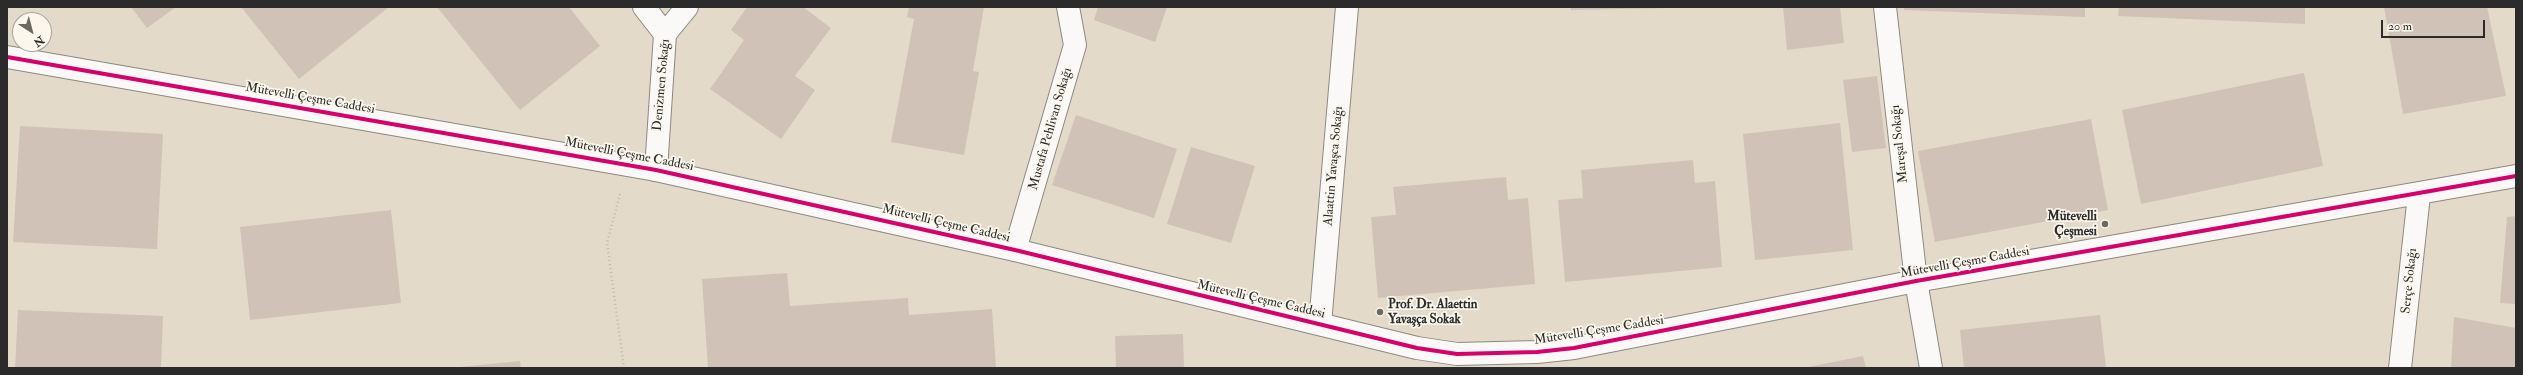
<!DOCTYPE html>
<meta charset="utf-8">
<style>
body{margin:0}
#map{position:relative;width:2523px;height:375px;overflow:hidden;background:#e4dac9;font-family:"IM FELL Double Pica",serif}
canvas{display:block}
.frame{position:absolute;inset:0;border:8px solid #2b2b2b;pointer-events:none}
.north{position:absolute;left:12px;top:12px;width:40px;height:40px;box-sizing:border-box;background:#fbf7ec;border:1px solid #a8a59f;border-radius:50%;rotate:144deg;font-size:11px;font-weight:700;line-height:16px;text-align:center;color:#2b2b2b}
.north::after{content:'';display:block;margin:auto;width:14px;height:18px;background:#6c6862;clip-path:polygon(50% 0,100% 100%,50% 72%,0 100%)}
.scale{position:absolute;left:2381px;top:20px;width:104px;height:18px;box-sizing:border-box;border:2px solid #2b2b2b;border-top:0;padding-left:5px;font-size:12px;line-height:14px;white-space:nowrap;color:#2b2b2b;-webkit-text-stroke:3px #fbf7ec;paint-order:stroke}
</style>
<div id="map">
<canvas width="2523" height="375"></canvas>
<div class="frame"></div>
<div class="north">N</div>
<div class="scale">20 m</div>
</div>
<script>
const ctx = document.querySelector('canvas').getContext('2d');
ctx.lineJoin = 'round';
function fillPath(path, color) { ctx.fillStyle = color; ctx.fill(path, 'evenodd'); }
const toPath = rows => new Path2D(rows.map(r => 'M' + r).join(''));
function strokePath(path, color, width, dash) { ctx.strokeStyle = color; ctx.lineWidth = width; ctx.lineCap = dash ? 'butt' : 'round'; ctx.setLineDash(dash || []); ctx.stroke(path); }
function write(font, color, halo, rows, align = 'center') {
  ctx.font = font + ' "IM FELL Double Pica",serif'; ctx.lineWidth = 3.5; ctx.setLineDash([]); ctx.textBaseline = 'middle'; ctx.strokeStyle = halo; ctx.fillStyle = color; for (const [text, x, y, turn = 0] of rows) {
    ctx.save(); ctx.translate(x, y); ctx.rotate((+turn || 0) * Math.PI / 180); ctx.textAlign = isNaN(turn) ? turn : align; if (halo) ctx.strokeText(text, 0, 0); ctx.fillText(text, 0, 0); ctx.restore();
  }
}
const building = toPath([
 [131,7,176,7,147,28],
 [241,7,389,7,299,79],
 [437,7,569,7,600,46,520,110],
 [747,7,803,7,831,28,795,76,815,90,781,139,710,89,744,40,731,30],
 [909,7,984,7,973,71,979,72,964,155,891,142,914,19,907,17],
 [1098,7,1167,7,1155,42,1094,20],
 [1571,7,1669,7,1669,8,1571,10],
 [1783,7,1840,7,1844,43,1787,50],
 [1904,7,2085,7,2085,17,1904,10],
 [2119,7,2305,7,2305,24,2118,16],
 [2384,7,2487,7,2506,96,2403,114],
 [2304,73,2323,166,2141,204,2122,110],
 [1877,76,1886,148,1852,152,1843,80],
 [1076,115,1177,149,1154,218,1052,185],
 [2091,119,2108,210,1935,242,1918,151],
 [1840,123,1853,250,1755,260,1743,134],
 [20,126,163,134,157,249,13,242],
 [1191,147,1255,166,1231,243,1167,224],
 [1693,160,1695,183,1715,181,1722,267,1565,282,1558,200,1583,198,1581,170],
 [1506,177,1508,200,1528,198,1535,284,1378,298,1371,217,1396,215,1393,187],
 [391,210,401,303,250,320,240,227],
 [2516,216,2516,304,2500,303,2507,217],
 [787,273,790,306,908,298,909,315,992,309,996,368,708,368,702,279],
 [18,310,163,316,161,368,15,368],
 [2100,315,2106,368,1964,368,1960,330],
 [2454,317,2516,328,2516,368,2451,368],
 [1183,334,1184,368,1116,368,1115,336],
 [1863,356,1866,368,1808,368,1808,367],
 [520,361,521,368,460,368,460,367]
]);
const path = toPath([
 [620,194,607,243,624,368]
]);
const minor = toPath([
 [644,7,665,34],
 [1885,7,1916,281,1931,368],
 [656,170,665,34,687,7],
 [1015,250,1075,45,1068,7],
 [1320,324,1347,7],
 [2400,368,2419,195]
]);
const tertiary = toPath([
 [7,57,656,170,1015,250,1417,348,1457,354,1537,352,1574,348,1916,281,2516,176]
]);
const cycleway = toPath([
 [7,57,656,170,1015,250,1417,348,1457,354,1537,352,1574,348,1916,281,2516,176]
]);
const markers = [
 [2105,224,4,"#6c6862"],
 [1380,312,4,"#6c6862"]
];
const streetNames = [
 ["Denizmen Sokağı",662,85,-85],
 ["Mütevelli Çeşme Caddesi",310,99,10],
 ["Mustafa Pehlivan Sokağı",1051,129,-74],
 ["Mareşal Sokağı",1900,144,-96],
 ["Mütevelli Çeşme Caddesi",629,155,11],
 ["Alaattin Yavaşca Sokağı",1334,166,-85],
 ["Mütevelli Çeşme Caddesi",946,224,13],
 ["Mütevelli Çeşme Caddesi",1965,263,-10],
 ["Serçe Sokağı",2410,281,-84],
 ["Mütevelli Çeşme Caddesi",1261,300,13],
 ["Mütevelli Çeşme Caddesi",1599,331,-9]
];
const poiNames = [
 ["Mütevelli",2097,217],
 ["Çeşmesi",2097,232],
 ["Prof. Dr. Alaettin",1388,305,"left"],
 ["Yavaşça Sokak",1388,320,"left"]
];
fillPath(building, '#d1c2b7');
strokePath(minor, '#8d8880', 24);
strokePath(tertiary, '#8d8880', 24);
strokePath(path, '#bcbbb7', 2.5, [1, 3]);
strokePath(minor, '#fbf9f7', 22);
strokePath(tertiary, '#fbf9f7', 22);
strokePath(cycleway, '#d6006c', 4);
for (const [x, y, r, color] of markers) { const dot = new Path2D(); dot.arc(x, y, r, 0, 2 * Math.PI); ctx.fillStyle = color; ctx.fill(dot); strokePath(dot, '#fbf7ec', 1.5); }
write('13px', '#2b2b2b', '#fbf7ec', streetNames);
write('bold 13px', '#2b2b2b', '#fbf7ec', poiNames, 'right');
</script>
